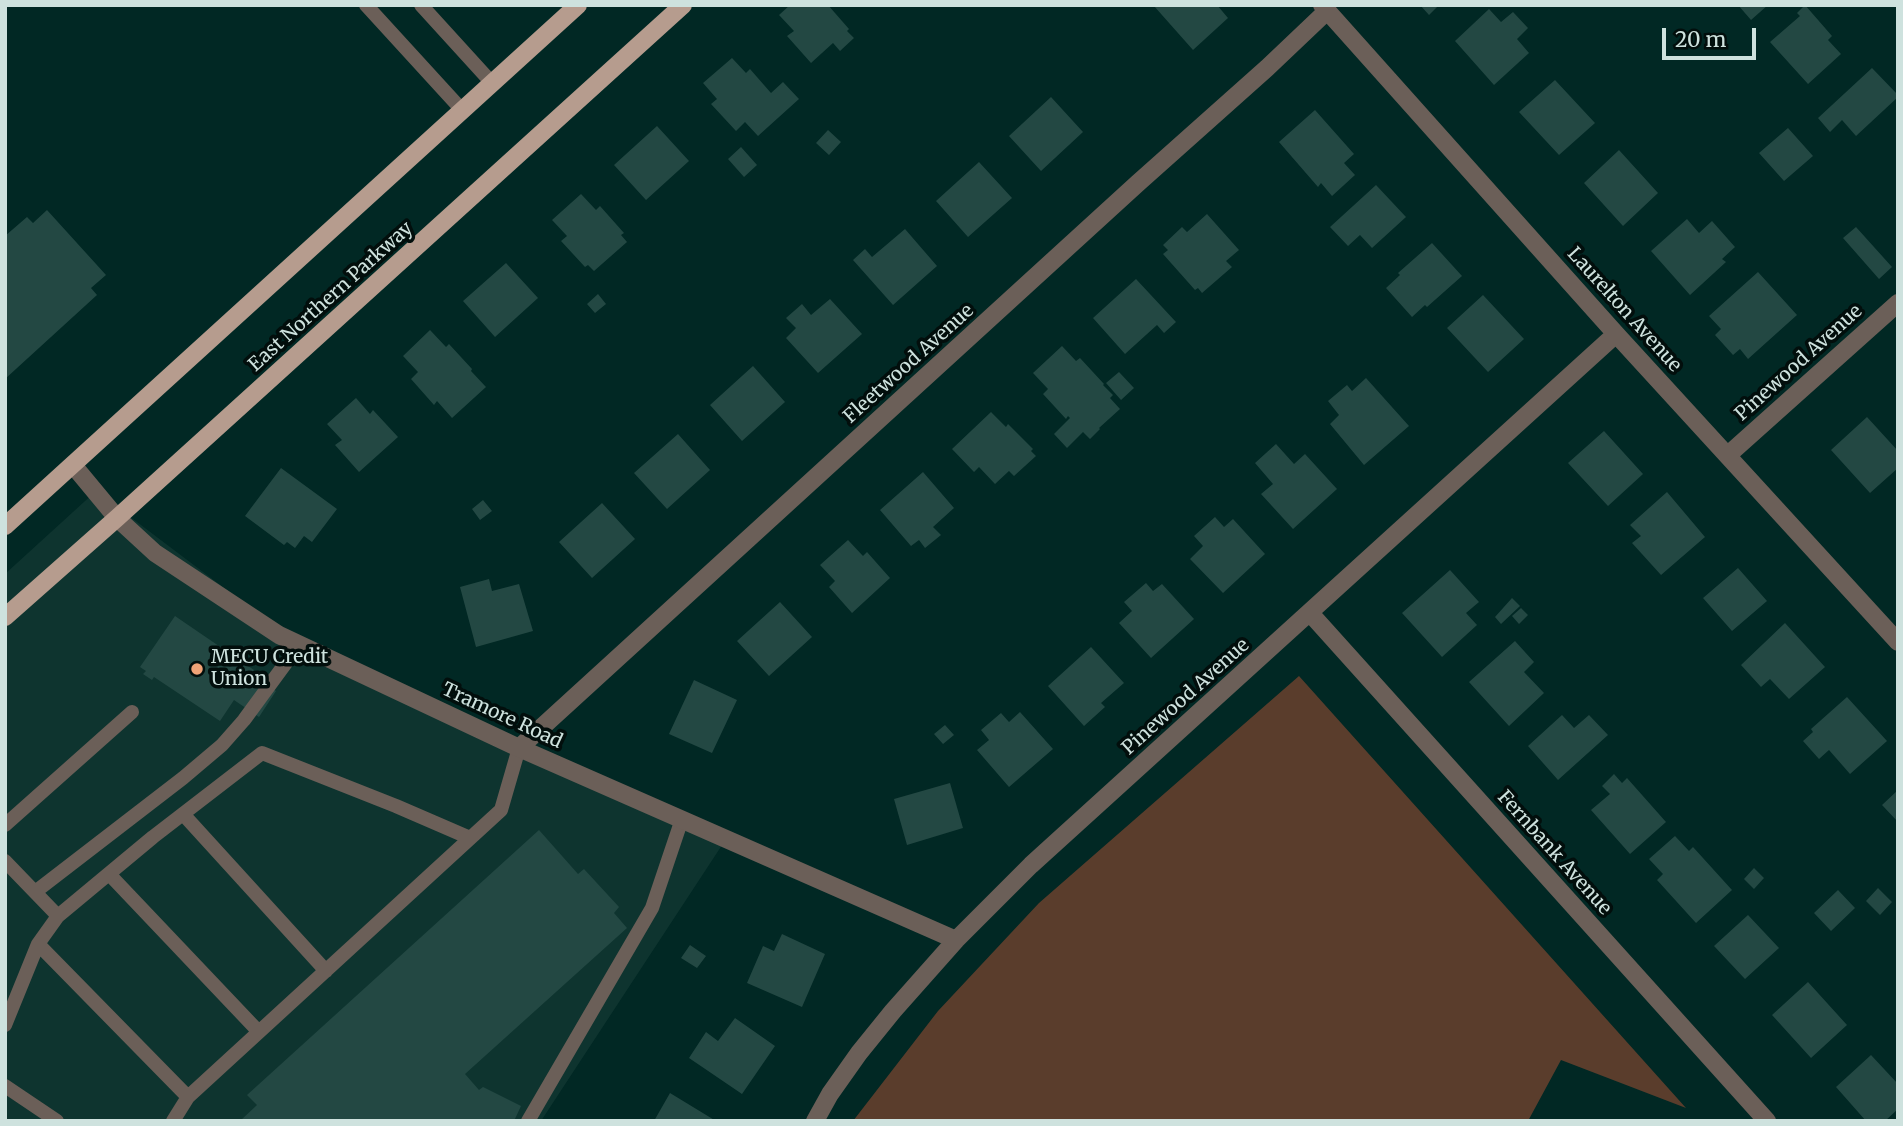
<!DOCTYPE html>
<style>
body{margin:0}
#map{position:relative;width:1903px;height:1126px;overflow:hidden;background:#012824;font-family:Merriweather,serif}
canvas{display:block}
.frame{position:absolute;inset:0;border:7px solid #cee2de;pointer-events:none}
.scale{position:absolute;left:1662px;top:28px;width:94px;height:32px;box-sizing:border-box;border:4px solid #cee2de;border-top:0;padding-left:9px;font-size:21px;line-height:24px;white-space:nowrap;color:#cee2de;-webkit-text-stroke:5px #020e0c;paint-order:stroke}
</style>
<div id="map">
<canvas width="1903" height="1126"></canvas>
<div class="frame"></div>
<div class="scale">20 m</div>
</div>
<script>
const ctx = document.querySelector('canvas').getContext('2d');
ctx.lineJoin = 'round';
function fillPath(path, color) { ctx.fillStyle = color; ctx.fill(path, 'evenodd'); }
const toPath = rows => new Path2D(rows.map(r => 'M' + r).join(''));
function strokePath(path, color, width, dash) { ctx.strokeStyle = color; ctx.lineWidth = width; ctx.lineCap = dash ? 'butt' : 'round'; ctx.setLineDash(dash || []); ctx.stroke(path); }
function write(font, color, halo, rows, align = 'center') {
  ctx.font = font + ' Merriweather,serif'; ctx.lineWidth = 7; ctx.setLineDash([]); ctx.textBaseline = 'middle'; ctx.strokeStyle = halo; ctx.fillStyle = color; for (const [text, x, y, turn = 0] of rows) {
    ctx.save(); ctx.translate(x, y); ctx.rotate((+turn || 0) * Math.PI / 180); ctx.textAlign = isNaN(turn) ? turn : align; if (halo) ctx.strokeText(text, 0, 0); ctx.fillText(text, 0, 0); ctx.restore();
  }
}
const built = toPath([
 [96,491,289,637,728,836,541,1121,5,1121,5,574]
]);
const green = toPath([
 [1299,676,1686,1108,1561,1060,1528,1121,853,1121,938,1011,1039,903]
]);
const building = toPath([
 [790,5,828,5,849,29,847,31,854,38,840,51,833,43,811,63,787,36,794,31,779,15],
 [1155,5,1217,5,1228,18,1193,50,1154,6],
 [1420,5,1439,5,1429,15],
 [1738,5,1768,5,1751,20],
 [1805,5,1832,36,1828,40,1841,54,1808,84,1770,42,1800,16,1797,13],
 [1489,9,1501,22,1513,12,1528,28,1517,39,1529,53,1494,85,1455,41],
 [732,58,746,73,750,69,771,93,783,82,799,99,758,136,745,122,736,131,711,104,717,99,703,83],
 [1872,68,1898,95,1898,97,1856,136,1842,120,1830,132,1818,118],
 [1555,80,1595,123,1559,155,1519,112],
 [1051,97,1083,132,1041,171,1009,136],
 [1315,110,1354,154,1344,163,1355,175,1332,196,1321,183,1318,187,1279,142],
 [657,126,689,161,646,200,614,165],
 [1788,128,1813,156,1784,181,1759,153],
 [828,130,841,142,829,155,816,143],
 [741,147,757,165,744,177,728,159],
 [1619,150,1658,193,1623,226,1584,183],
 [979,162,1012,198,968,237,936,201],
 [1376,185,1406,217,1372,248,1360,235,1348,246,1330,227],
 [581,194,596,210,600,206,624,233,621,235,627,242,594,271,588,265,585,267,561,241,567,236,552,220],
 [47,210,106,275,91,288,97,295,5,379,5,236,27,217,33,223],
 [1207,214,1239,250,1226,261,1232,267,1202,293,1198,288,1195,290,1163,254,1168,250,1163,245,1182,227,1187,232],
 [1687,219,1699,233,1712,221,1735,247,1722,259,1726,262,1690,295,1651,251],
 [1856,227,1892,267,1879,279,1843,238],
 [905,229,937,266,893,305,853,260,865,249,872,257],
 [1432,243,1462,276,1427,307,1425,305,1412,317,1386,288,1400,275,1398,273],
 [506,263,538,298,495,337,463,301],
 [1758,272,1797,315,1748,359,1740,349,1733,355,1715,335,1721,329,1709,316],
 [1136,279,1176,322,1164,333,1157,325,1125,354,1093,318],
 [598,294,606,304,595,313,587,304],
 [1483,295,1524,339,1488,372,1447,328],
 [830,299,862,334,818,373,786,338,796,328,786,318,802,304,811,315],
 [430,330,446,347,449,344,472,369,471,371,486,387,452,418,437,401,434,405,411,379,418,372,403,356],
 [1062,346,1076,361,1080,358,1104,384,1103,385,1113,395,1110,398,1120,409,1099,428,1100,429,1090,439,1083,432,1067,448,1054,434,1070,418,1068,416,1066,419,1043,394,1048,389,1033,373],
 [753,366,785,402,742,441,710,405],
 [1119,372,1134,388,1121,400,1106,383],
 [1366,378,1409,426,1364,465,1330,424,1339,415,1328,401,1347,385,1352,391],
 [356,398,370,414,373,410,398,437,359,472,335,445,342,440,327,424],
 [991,412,1006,427,1008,424,1033,449,1031,451,1036,456,1014,476,1009,471,995,484,979,467,974,472,952,449],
 [1867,417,1898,451,1898,468,1870,493,1831,450],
 [1604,431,1643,474,1608,506,1568,463],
 [678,434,710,470,667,509,634,473],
 [1276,444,1294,464,1305,454,1337,489,1293,529,1261,494,1273,484,1255,463],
 [281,468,337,509,312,542,304,536,295,548,287,542,284,545,245,516],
 [923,472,954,508,933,527,941,535,925,548,919,540,911,546,880,510],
 [1667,492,1705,537,1661,575,1632,543,1641,536,1630,525],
 [483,500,492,511,480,520,472,509],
 [602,503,635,539,592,578,559,542],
 [1215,517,1224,527,1233,519,1265,554,1223,593,1190,559,1203,546,1194,536],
 [848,540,863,556,867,552,890,578,852,613,829,587,835,581,820,565],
 [1738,568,1767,601,1732,631,1703,598],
 [1450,570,1479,602,1466,613,1477,625,1442,657,1402,613],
 [489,579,492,591,519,584,533,631,476,647,460,587],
 [1146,583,1153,591,1162,584,1194,619,1151,658,1119,623,1132,611,1124,602],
 [1512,598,1520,606,1501,624,1495,617],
 [780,602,812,637,769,676,737,641],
 [1521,608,1528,615,1519,624,1512,616],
 [175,616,254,670,251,674,276,691,259,717,234,700,220,721,154,677,152,680,143,674,146,671,140,667],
 [1785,623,1825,667,1789,699,1770,679,1761,687,1741,665],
 [1515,641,1534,662,1524,672,1544,693,1509,726,1469,682],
 [1091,647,1124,683,1101,703,1105,707,1084,726,1048,686],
 [694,680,737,700,712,753,669,734],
 [1847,697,1887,741,1850,774,1829,750,1819,759,1803,741,1813,732,1811,729],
 [1020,712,1053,749,1009,787,977,750,989,740,981,730,1001,713,1009,722],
 [1562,715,1574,728,1589,715,1608,735,1558,780,1528,746],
 [945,725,954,735,943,744,934,734],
 [1614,774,1622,783,1627,778,1666,822,1630,854,1591,810,1610,794,1602,786],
 [950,783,963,828,907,845,894,799],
 [1898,790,1898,822,1882,805],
 [539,830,578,874,584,869,619,907,614,913,627,928,465,1074,479,1090,483,1087,521,1106,514,1121,240,1121,257,1105,247,1095],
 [1675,836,1689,851,1693,847,1732,890,1696,923,1657,880,1663,874,1649,859],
 [1754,868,1764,878,1754,889,1744,879],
 [1878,888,1892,902,1880,915,1866,901],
 [1838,890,1855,908,1831,931,1814,913],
 [1748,915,1779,948,1745,979,1714,946],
 [782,934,825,954,802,1007,747,983,763,946,774,951],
 [690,945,706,956,697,968,681,958],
 [1808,982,1847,1025,1811,1058,1772,1015],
 [735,1018,775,1046,742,1094,689,1058,706,1032,718,1041],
 [1871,1055,1898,1084,1898,1109,1885,1121,1866,1121,1836,1087],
 [670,1093,716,1121,654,1121]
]);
const service = toPath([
 [366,5,462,110],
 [421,5,492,83],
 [183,814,326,971],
 [5,825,132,712],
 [5,861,58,916,38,944,188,1097,173,1121],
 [109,874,259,1032],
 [35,892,183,778,222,745,244,720,299,645],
 [58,916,153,837,262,753,396,806,470,838],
 [5,1025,38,944],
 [5,1086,57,1121],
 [188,1097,501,810,519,748],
 [528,1121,652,908,682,819]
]);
const minor = toPath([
 [1322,5,1616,334,1898,642],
 [1728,455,1898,303],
 [73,465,117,518,155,553,279,635,519,748,956,940],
 [1310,613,1767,1121],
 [519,748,1138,183,1267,68,1327,11],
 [815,1121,830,1094,859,1053,893,1011,956,940,1031,865,1616,334]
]);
const primary = toPath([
 [5,526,578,5],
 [5,617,117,518,683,5]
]);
const markers = [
 [197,669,7,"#efa377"]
];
const streetNames = [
 ["East Northern Parkway",331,297,-42],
 ["Laurelton Avenue",1624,310,48],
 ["Pinewood Avenue",1799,363,-42],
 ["Fleetwood Avenue",909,364,-42],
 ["Pinewood Avenue",1186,697,-42],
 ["Tramore Road",502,716,25],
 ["Fernbank Avenue",1554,853,48]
];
const poiNames = [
 ["MECU Credit",211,658],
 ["Union",211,680]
];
fillPath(built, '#0e342f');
fillPath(green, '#5a3d2c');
fillPath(building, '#234843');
strokePath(service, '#6b5f58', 14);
strokePath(minor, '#6b5f58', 18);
strokePath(primary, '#b69c8e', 18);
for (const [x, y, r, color] of markers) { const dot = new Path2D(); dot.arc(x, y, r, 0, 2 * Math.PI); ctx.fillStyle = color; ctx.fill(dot); strokePath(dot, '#020e0c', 2.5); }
write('19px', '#cee2de', '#020e0c', streetNames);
write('19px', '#cee2de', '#020e0c', poiNames, 'left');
</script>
